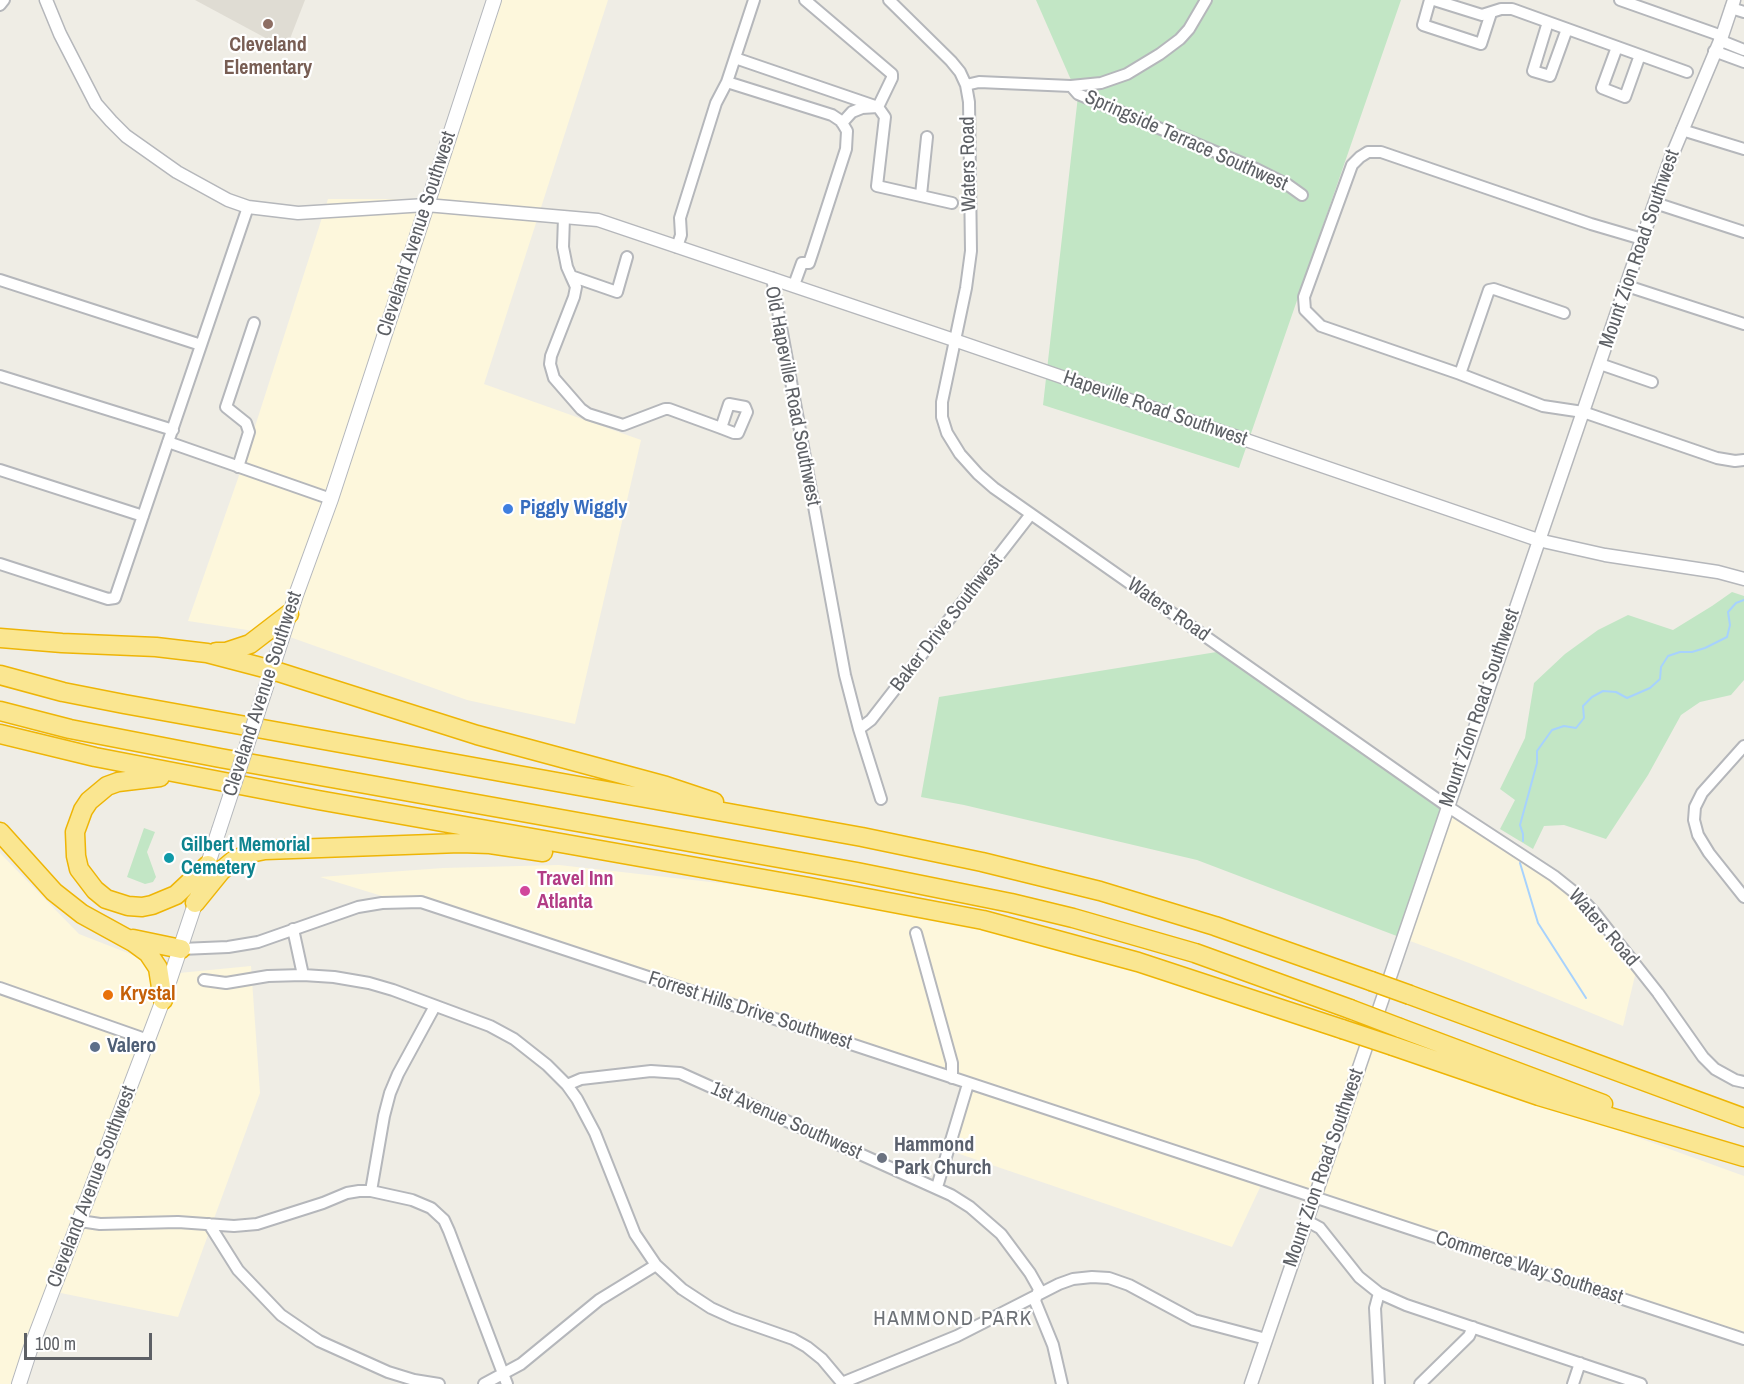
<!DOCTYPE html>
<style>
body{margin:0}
#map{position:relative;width:1744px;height:1384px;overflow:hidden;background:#efede5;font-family:"Archivo Narrow",sans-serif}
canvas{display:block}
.scale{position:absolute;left:24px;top:1333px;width:128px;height:27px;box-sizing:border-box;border:3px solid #5d6065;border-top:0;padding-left:8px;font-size:18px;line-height:21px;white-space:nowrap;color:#5d6065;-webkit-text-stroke:4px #fff;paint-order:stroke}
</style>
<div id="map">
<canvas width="1744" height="1384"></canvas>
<div class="scale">100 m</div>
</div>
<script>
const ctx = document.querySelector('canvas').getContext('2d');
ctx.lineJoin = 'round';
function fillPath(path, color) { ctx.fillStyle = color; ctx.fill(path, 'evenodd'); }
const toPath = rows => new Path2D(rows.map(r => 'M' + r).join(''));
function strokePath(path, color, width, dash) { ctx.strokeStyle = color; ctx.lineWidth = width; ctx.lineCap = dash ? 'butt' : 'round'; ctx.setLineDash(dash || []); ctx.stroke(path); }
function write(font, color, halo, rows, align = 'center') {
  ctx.font = font + ' "Archivo Narrow",sans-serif'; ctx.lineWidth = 4.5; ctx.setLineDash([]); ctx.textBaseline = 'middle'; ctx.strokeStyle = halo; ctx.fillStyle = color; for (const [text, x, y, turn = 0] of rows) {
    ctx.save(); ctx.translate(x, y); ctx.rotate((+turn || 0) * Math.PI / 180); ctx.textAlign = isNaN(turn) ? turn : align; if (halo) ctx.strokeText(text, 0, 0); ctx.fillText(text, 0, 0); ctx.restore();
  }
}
const commercial = toPath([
 [490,0,608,0,484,384,641,440,575,724,467,700,287,636,188,621,242,467,328,199,423,199],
 [1448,810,1579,898,1637,967,1623,1026,1469,963,1402,938],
 [0,853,79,934,179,973,251,966,260,1093,178,1317,51,1291,18,1384,0,1384],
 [559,865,728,884,942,918,1090,956,1512,1092,1744,1176,1744,1344,1263,1181,1232,1247,948,1150,968,1087,607,965,320,877,443,868]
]);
const education = toPath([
 [195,0,305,0,286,49]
]);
const green = toPath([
 [1036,0,1401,0,1239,468,1043,405,1078,96],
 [1732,592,1744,596,1744,680,1731,695,1700,702,1681,715,1648,775,1606,839,1564,825,1544,826,1533,849,1500,829,1515,800,1500,789,1525,738,1534,683,1565,654,1598,630,1628,615,1673,630,1712,606],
 [1229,650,1448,810,1402,938,1197,860,964,805,921,797,939,697],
 [144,828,155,832,147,852,156,877,153,882,145,884,127,877]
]);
const stream = toPath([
 [1523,841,1523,834,1520,825,1537,763,1537,751,1552,730,1564,726,1576,728,1584,718,1583,706,1592,697,1603,691,1616,692,1627,698,1650,688,1660,679,1661,667,1668,656,1680,652,1692,652,1705,648,1727,637,1730,625,1728,612,1736,603,1744,600],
 [1520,863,1538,923,1586,998]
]);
const minor = toPath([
 [805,0,892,74,892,78,878,107,862,108,852,112,842,123],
 [889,0,951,61,960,72,966,85,969,102,971,251,966,288,942,402,942,417,947,433,960,454,978,474,994,488,1447,806,1554,876,1579,896,1594,912,1658,993,1703,1057,1715,1069,1735,1080,1744,1082],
 [1430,0,1423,25,1481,44,1491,13],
 [1434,0,1482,15,1501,9,1512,9,1687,72],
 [1620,0,1722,36],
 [0,5,4,0],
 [1731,8,1744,12],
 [1548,22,1533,71,1550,76,1567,29],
 [1719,40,1744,50],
 [1617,47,1602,88,1625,97,1640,55],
 [1714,51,1744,62],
 [735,58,878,107,885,117,877,186,952,203],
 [727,82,832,115,841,121,847,131,846,149,813,251,809,263,802,263,794,285],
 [966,85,979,82,1071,86,1101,83,1127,74,1160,54,1180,39,1189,29,1206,0],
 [1071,86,1078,94,1256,169,1288,185,1302,195],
 [1682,130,1744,149],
 [921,195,927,137],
 [1655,203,1744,232],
 [564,217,563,247,567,267,571,276,617,292,627,257],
 [1642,239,1591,224,1381,152,1368,152,1360,157,1352,165,1304,297,1305,310,1321,326,1460,374,1543,406,1583,412,1717,458,1735,461,1744,460],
 [677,247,681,235,680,218,716,103,727,82,754,0],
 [571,276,576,287,574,297,551,356,550,364,554,378,581,409,588,414,623,425,665,409,669,409,721,428,734,433,738,433,747,412,745,407,729,404,721,428],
 [772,278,845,675,859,729,881,799],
 [0,280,201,345],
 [1627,286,1744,324],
 [1600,364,1652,382],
 [1460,374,1489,290,1494,289,1564,313],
 [0,376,173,430],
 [168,442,331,499],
 [238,467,249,432,246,423,226,407,254,323],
 [0,470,143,516],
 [0,564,108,599,115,598,248,207],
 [859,729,871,720,1031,514],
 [1744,746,1702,793,1695,807,1694,820,1698,835,1709,853,1744,897],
 [293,929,303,975],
 [916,933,952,1063,952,1078],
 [181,949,228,947,258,942,358,907,382,903,421,902,1744,1339],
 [204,980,226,983,268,976,303,975,334,977,369,983,393,990,490,1026,514,1039,547,1065,567,1085,577,1099,595,1133,635,1234,656,1265,682,1289,711,1308,733,1318,793,1339,807,1347,822,1359,843,1384],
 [0,988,148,1040],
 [567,1085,581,1079,651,1071,680,1073,951,1195,970,1207,1001,1234,1030,1273,1039,1289,1035,1301,1053,1345,1062,1384],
 [937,1187,968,1084],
 [371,1191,384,1116,390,1093,398,1074,435,1006],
 [80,1221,100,1224,178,1222,234,1226,257,1224,323,1203,347,1193,359,1191,371,1191,412,1200,431,1208,444,1220,449,1231,507,1384],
 [1307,1221,1320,1228,1359,1277,1379,1293,1406,1305,1641,1384],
 [209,1224,238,1270,281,1315,319,1341,388,1372,414,1380,439,1384],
 [1379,1293,1375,1308,1379,1384],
 [842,1383,957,1336,1059,1284,1073,1279,1092,1277,1109,1278,1129,1285,1194,1320,1266,1339],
 [484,1384,521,1364,599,1300,656,1265],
 [1420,1384,1469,1336,1473,1327],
 [1573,1384,1580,1363]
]);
const tertiary = toPath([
 [46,0,60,34,96,104,111,121,126,136,177,172,228,200,248,207,298,213,426,205,598,220,954,340,1538,540,1605,555,1718,572,1744,579],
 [1251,1384,1642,239,1670,160,1722,36,1734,0]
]);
const secondary = toPath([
 [269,678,296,595,331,499,494,0],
 [205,873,219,830],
 [19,1384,30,1350,163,1000,198,895]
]);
const motorway = toPath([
 [0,638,62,643,156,647,207,653,272,670,477,735,666,786,714,802],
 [216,652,226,652,250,644,289,614],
 [0,675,63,692,124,704,862,837,982,862,1100,891,1215,926,1371,981],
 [0,711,70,729,220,758,857,872,1011,903,1073,918,1195,953,1350,1009],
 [0,734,95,757,318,800,809,887,983,920,1138,962,1342,1029],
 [160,777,118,782,107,786,89,801,83,810,75,832,76,856,79,869,95,890,106,899,128,906,142,907,152,905,176,895,208,865],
 [0,832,54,892,82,914,133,942,148,953,158,968,163,1000],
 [195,903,221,871,233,861,250,853,265,850,460,843,490,844,543,852],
 [133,939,181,949],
 [1410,995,1744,1118],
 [1400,1028,1603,1104],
 [1393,1046,1539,1096,1744,1157]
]);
const secondaryBridge = toPath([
 [219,830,267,684]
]);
const motorwayBridge = toPath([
 [1371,981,1410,995],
 [1350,1009,1400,1028],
 [1342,1029,1393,1046]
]);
const markers = [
 [268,24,6,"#8d6e63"],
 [508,509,6,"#3f7fe0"],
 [169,858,6,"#0f9aa8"],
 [525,891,6,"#d1479c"],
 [108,995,6,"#e8710a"],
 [95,1047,6,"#5c6f8a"],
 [882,1158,6,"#6b7280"]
];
const educationNames = [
 ["Cleveland",268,46],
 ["Elementary",268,69]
];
const streetNames = [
 ["Springside Terrace Southwest",1186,141,24],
 ["Waters Road",969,164,-91],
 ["Cleveland Avenue Southwest",417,234,-72],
 ["Mount Zion Road Southwest",1640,249,-71],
 ["Old Hapeville Road Southwest",792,396,79],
 ["Hapeville Road Southwest",1155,409,19],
 ["Waters Road",1168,610,35],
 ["Baker Drive Southwest",947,623,-52],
 ["Cleveland Avenue Southwest",263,694,-72],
 ["Mount Zion Road Southwest",1480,708,-71],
 ["Waters Road",1603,928,49],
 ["Forrest Hills Drive Southwest",750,1011,18],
 ["1st Avenue Southwest",786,1121,24],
 ["Mount Zion Road Southwest",1324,1168,-71],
 ["Cleveland Avenue Southwest",92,1187,-69],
 ["Commerce Way Southeast",1529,1268,18]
];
const shopNames = [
 ["Piggly Wiggly",520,509]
];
const cultureNames = [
 ["Gilbert Memorial",181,846],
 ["Cemetery",181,869]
];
const hotelNames = [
 ["Travel Inn",537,880],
 ["Atlanta",537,903]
];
const foodNames = [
 ["Krystal",120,995]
];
const serviceNames = [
 ["Valero",107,1047]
];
const worshipNames = [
 ["Hammond",894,1146],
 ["Park Church",894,1169]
];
const neighbourhoodNames = [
 ["HAMMOND PARK",953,1319]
];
fillPath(commercial, '#fdf7dc');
fillPath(education, '#dfdcd3');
fillPath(green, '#c2e6c5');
strokePath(stream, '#a7d2fd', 2);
strokePath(minor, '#b5b7bb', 14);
strokePath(tertiary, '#b5b7bb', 15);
strokePath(secondary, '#b4b7bc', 16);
strokePath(motorway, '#eeb506', 21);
strokePath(minor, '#fff', 10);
strokePath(tertiary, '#fff', 12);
strokePath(secondary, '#fff', 14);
strokePath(motorway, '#fae691', 18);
strokePath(secondaryBridge, '#b4b7bc', 16, []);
strokePath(motorwayBridge, '#eeb506', 21, []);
strokePath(secondaryBridge, '#fff', 14);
strokePath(motorwayBridge, '#fae691', 18);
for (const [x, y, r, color] of markers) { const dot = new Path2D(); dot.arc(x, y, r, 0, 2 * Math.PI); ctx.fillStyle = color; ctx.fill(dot); strokePath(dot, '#fff', 2); }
write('bold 20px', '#785e54', '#fff', educationNames);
write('20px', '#5d6065', '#fff', streetNames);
write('bold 20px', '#366cbe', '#fff', shopNames, 'left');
write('bold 20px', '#0d838f', '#fff', cultureNames, 'left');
write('bold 20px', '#b23c85', '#fff', hotelNames, 'left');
write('bold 20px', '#c56008', '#fff', foodNames, 'left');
write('bold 20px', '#4e5e75', '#fff', serviceNames, 'left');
write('bold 20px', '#5b616d', '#fff', worshipNames, 'left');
ctx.letterSpacing = '1.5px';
write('21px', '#6e7277', '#fff', neighbourhoodNames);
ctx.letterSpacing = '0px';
</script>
